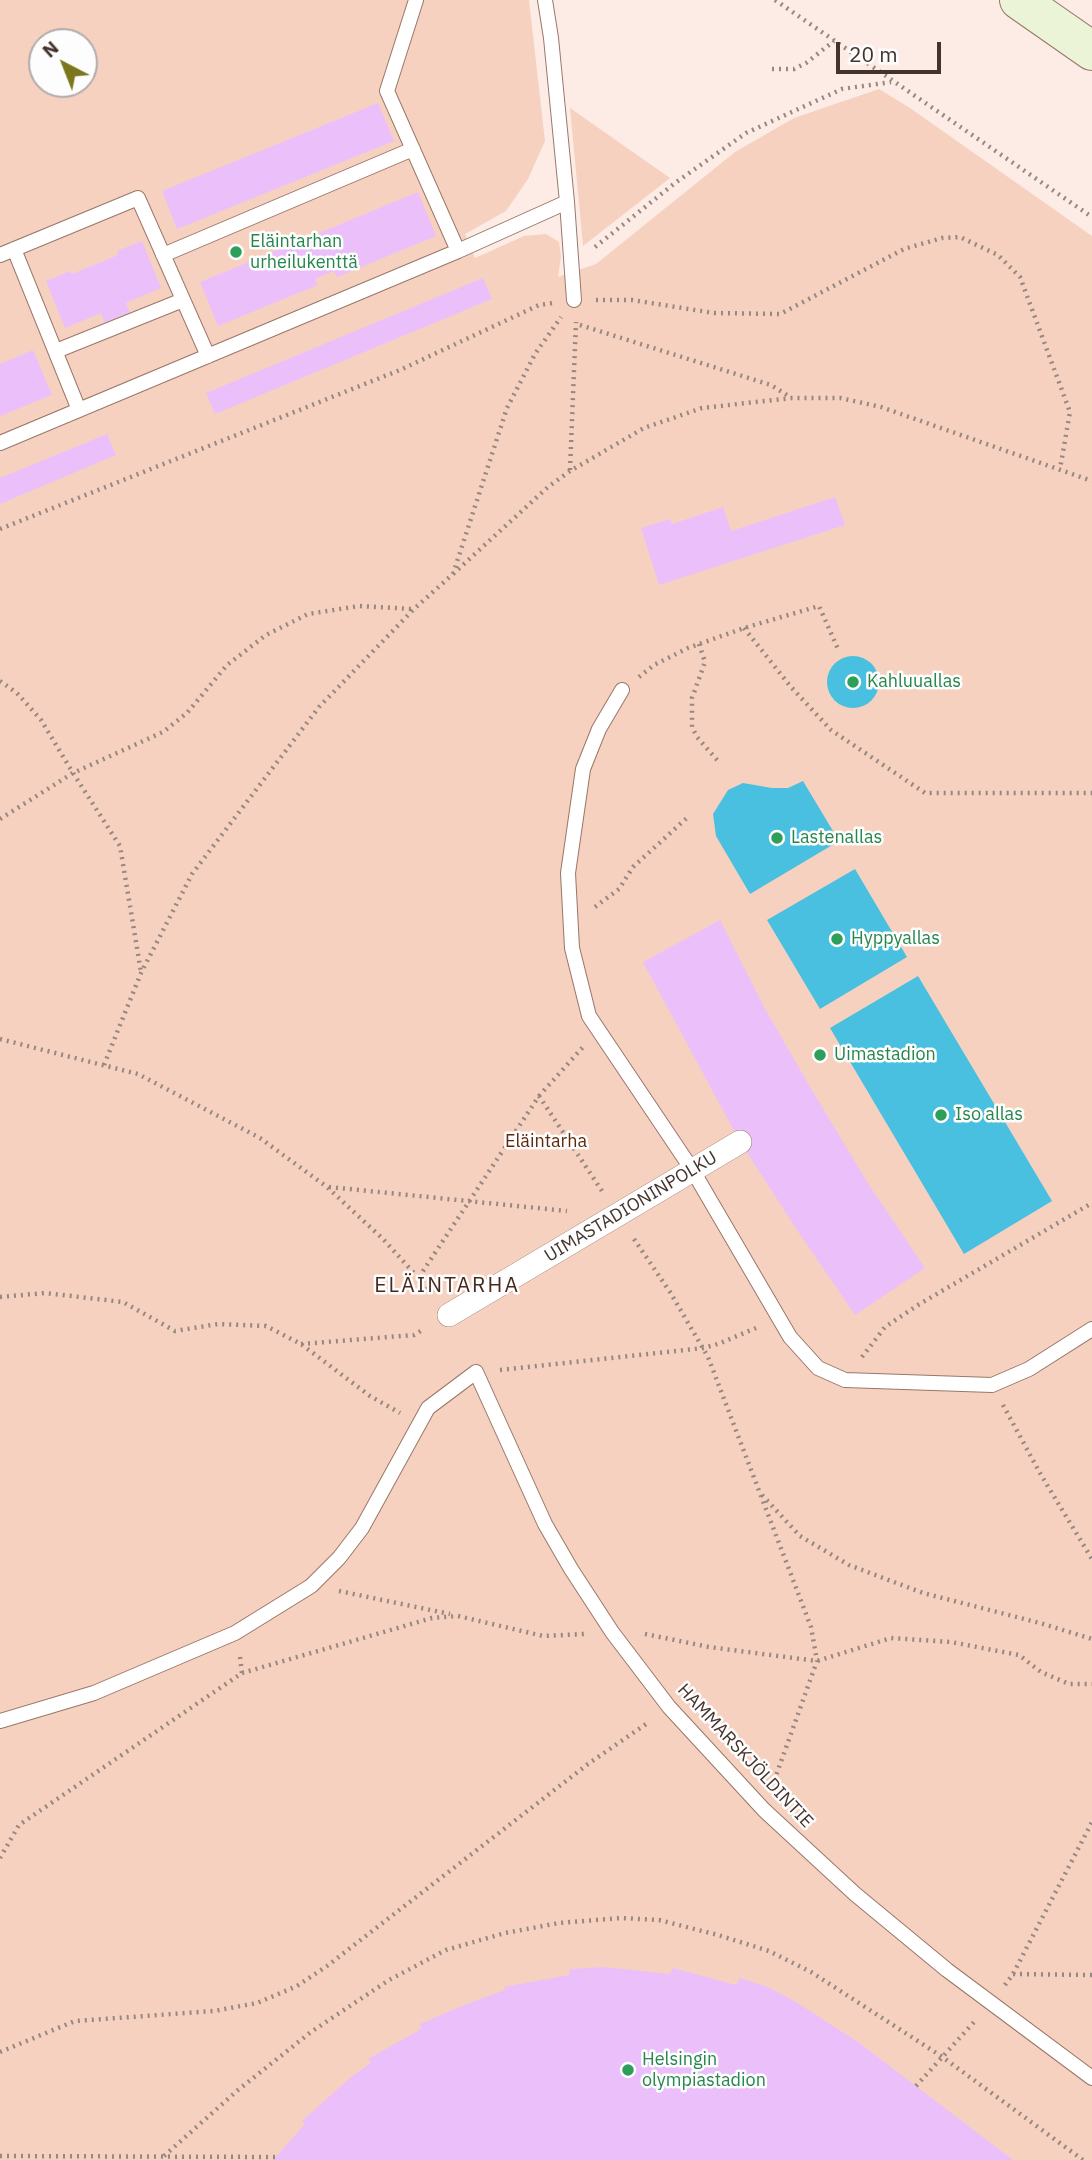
<!DOCTYPE html>
<meta charset="utf-8">
<style>
body{margin:0}
#map{position:relative;width:1092px;height:2160px;overflow:hidden;background:#fcece5;font-family:"IBM Plex Sans",sans-serif}
canvas{display:block}
.north{position:absolute;left:28px;top:28px;width:70px;height:70px;box-sizing:border-box;background:#fdfdfd;border:2px solid #b2acaa;border-radius:50%;rotate:318deg;font-size:19px;font-weight:700;line-height:28px;text-align:center;color:#42332d}
.north::after{content:'';display:block;margin:auto;width:24px;height:32px;background:#7c771c;clip-path:polygon(50% 0,100% 100%,50% 72%,0 100%)}
.scale{position:absolute;left:836px;top:42px;width:105px;height:32px;box-sizing:border-box;border:4px solid #42332d;border-top:0;padding-left:9px;font-size:21px;line-height:24px;white-space:nowrap;color:#42332d;-webkit-text-stroke:5px #fdfdfd;paint-order:stroke}
</style>
<div id="map">
<canvas width="1092" height="2160"></canvas>
<div class="north">N</div>
<div class="scale">20 m</div>
</div>
<script>
const ctx = document.querySelector('canvas').getContext('2d');
ctx.lineJoin = 'round';
function fillPath(path, color) { ctx.fillStyle = color; ctx.fill(path, 'evenodd'); }
const toPath = rows => new Path2D(rows.map(r => 'M' + r).join(''));
function strokePath(path, color, width, dash) { ctx.strokeStyle = color; ctx.lineWidth = width; ctx.lineCap = dash ? 'butt' : 'round'; ctx.setLineDash(dash || []); ctx.stroke(path); }
function write(font, color, halo, rows, align = 'center') {
  ctx.font = font + ' "IBM Plex Sans",sans-serif'; ctx.lineWidth = 5; ctx.setLineDash([]); ctx.textBaseline = 'middle'; ctx.strokeStyle = halo; ctx.fillStyle = color; for (const [text, x, y, turn = 0] of rows) {
    ctx.save(); ctx.translate(x, y); ctx.rotate((+turn || 0) * Math.PI / 180); ctx.textAlign = isNaN(turn) ? turn : align; if (halo) ctx.strokeText(text, 0, 0); ctx.fillText(text, 0, 0); ctx.restore();
  }
}
const green = toPath([
 [0,0,529,0,545,141,528,179,506,211,465,234,475,258,524,236,546,234,559,242,561,257,558,277,596,264,735,152,794,118,879,89,910,108,1092,236,1092,2160,0,2160],
 [42,42,84,42,84,84,42,84],
 [570,108,670,178,583,246]
]);
const water = toPath([
 '827 682a26 26 0 1 1 52 0a26 26 0 1 1-52 0Z',
 [803,781,839,841,750,894,716,836,713,814,728,790,743,783,772,788,788,788],
 [855,869,907,957,820,1009,767,920],
 [918,976,1052,1201,964,1254,830,1028]
]);
const building = toPath([
 [378,103,394,141,177,229,162,191],
 [418,192,436,236,337,277,334,271,315,279,318,285,218,326,200,282,299,241,302,247,321,239,319,233],
 [142,241,161,288,126,303,130,312,105,323,101,313,65,328,46,281,70,271,72,274,118,255,117,251],
 [483,278,492,299,215,414,206,393],
 [33,350,52,395,0,416,0,364],
 [107,434,116,455,0,504,0,478],
 [835,497,845,525,659,585,641,528,670,519,672,524,723,507,731,531],
 [720,920,765,1009,816,1097,869,1185,925,1268,855,1315,799,1233,740,1142,643,962],
 [605,1967,670,1974,673,1968,736,1985,740,1978,768,1987,796,2002,858,2042,1013,2160,273,2160,305,2124,302,2121,351,2077,371,2063,368,2059,421,2029,420,2024,464,2005,505,1990,504,1987,569,1975,570,1969]
]);
const path = toPath([
 [775,0,1092,217],
 [772,69,794,69,806,63,834,41],
 [595,247,675,183,746,133,842,89,891,82],
 [596,300,632,300,714,313,780,314,904,249,942,238,960,237,998,255,1020,277,1070,412,1060,469],
 [580,325,771,385,790,397],
 [570,470,576,322],
 [0,529,400,370,539,305,553,303],
 [453,574,548,487,570,471,644,428,702,408,792,398,840,398,881,407,1092,481],
 [744,628,791,687,831,730,925,793,1092,793],
 [699,644,705,662,692,698,692,727,697,737,718,761],
 [639,677,654,665,688,648,744,628,819,606,838,649],
 [0,681,17,693,41,720,73,773,120,846,141,972],
 [0,819,73,773,163,732,187,713,227,665,266,635,308,614,359,606,413,609],
 [595,907,619,889,633,867,689,816],
 [0,1039,138,1074,260,1138,327,1187,383,1239,433,1294],
 [104,1065,141,973,192,874,319,707,414,609,453,574,507,408,535,354,561,317],
 [539,1096,583,1047],
 [329,1187,567,1211],
 [634,1239,670,1292,708,1357,811,1627,817,1661,773,1784],
 [419,1277,539,1096,602,1191],
 [0,1297,45,1293,123,1302,175,1331,218,1324,266,1326,301,1344,370,1396,400,1413],
 [301,1344,414,1335,424,1329],
 [862,1357,885,1327,918,1305,1092,1203],
 [500,1370,703,1348,718,1344,756,1328],
 [1003,1405,1041,1475,1092,1559],
 [762,1495,800,1536,849,1565,923,1593,1040,1623,1092,1639],
 [339,1591,450,1614],
 [645,1634,709,1647,817,1661,891,1638,951,1642,1019,1655,1041,1672,1069,1684,1092,1684],
 [242,1673,432,1618,458,1616,543,1636,584,1634],
 [0,1858,19,1825,242,1673,240,1657],
 [1013,1974,1092,1975],
 [1005,1985,1013,1974,1092,1822],
 [0,2052,75,2021,214,2011,257,2003,297,1986,327,1966,588,1764,649,1722],
 [916,2086,975,2021],
 [0,2156,276,2157],
 [164,2156,238,2090,311,2032,389,1980,446,1950,505,1933,559,1923,621,1918,659,1920,718,1935,769,1951,811,1972,941,2056,1083,2160]
]);
const service = toPath([
 [416,0,387,91,458,251],
 [545,0,551,38,567,202,574,300],
 [14,249,79,410],
 [0,255,138,198,208,356],
 [163,255,413,149],
 [56,351,183,300],
 [0,443,458,251,567,202],
 [622,690,599,729,583,769,568,873,572,948,589,1016,693,1171,790,1337,818,1368,845,1380,992,1385,1029,1369,1092,1329],
 [0,1721,94,1693,235,1633,311,1586,339,1558,362,1528,428,1408,476,1372,545,1524,571,1569,612,1632,669,1707,764,1810,855,1894,947,1970,1092,2078]
]);
const pedestrian = toPath([
 [449,1315,740,1142]
]);
const secondary = toPath([
 [1019,0,1092,51]
]);
const markers = [
 [236,252,7,"#2e9e5b"],
 [853,682,7,"#2e9e5b"],
 [777,838,7,"#2e9e5b"],
 [837,939,7,"#2e9e5b"],
 [820,1055,7,"#2e9e5b"],
 [941,1115,7,"#2e9e5b"],
 [628,2070,7,"#2e9e5b"]
];
const leisureNames = [
 ["Eläintarhan",250,242],
 ["urheilukenttä",250,263],
 ["Kahluuallas",867,682],
 ["Lastenallas",791,838],
 ["Hyppyallas",851,939],
 ["Uimastadion",834,1055],
 ["Iso allas",955,1115],
 ["Helsingin",642,2060],
 ["olympiastadion",642,2081]
];
const parkNames = [
 ["Eläintarha",546,1142]
];
const streetNames = [
 ["UIMASTADIONINPOLKU",631,1207,-31],
 ["HAMMARSKJÖLDINTIE",745,1756,47]
];
const quarterNames = [
 ["ELÄINTARHA",447,1286]
];
fillPath(green, '#f7d1c0');
fillPath(water, '#49c0e0');
fillPath(building, '#ebc0fa');
strokePath(service, '#997768', 16);
strokePath(pedestrian, '#997768', 24);
strokePath(secondary, '#997768', 40);
strokePath(path, '#978781', 4.5, [2, 5]);
strokePath(service, '#fff', 14);
strokePath(pedestrian, '#fff', 23);
strokePath(secondary, '#ecf4d8', 38);
for (const [x, y, r, color] of markers) { const dot = new Path2D(); dot.arc(x, y, r, 0, 2 * Math.PI); ctx.fillStyle = color; ctx.fill(dot); strokePath(dot, '#fdfdfd', 2.5); }
write('18px', '#27864d', '#fdfdfd', leisureNames, 'left');
write('18px', '#5d280c', '#fdfdfd', parkNames);
write('18px', '#42332d', '#fdfdfd', streetNames);
ctx.letterSpacing = '2px';
write('21px', '#462a1d', '#fdfdfd', quarterNames);
ctx.letterSpacing = '0px';
</script>
